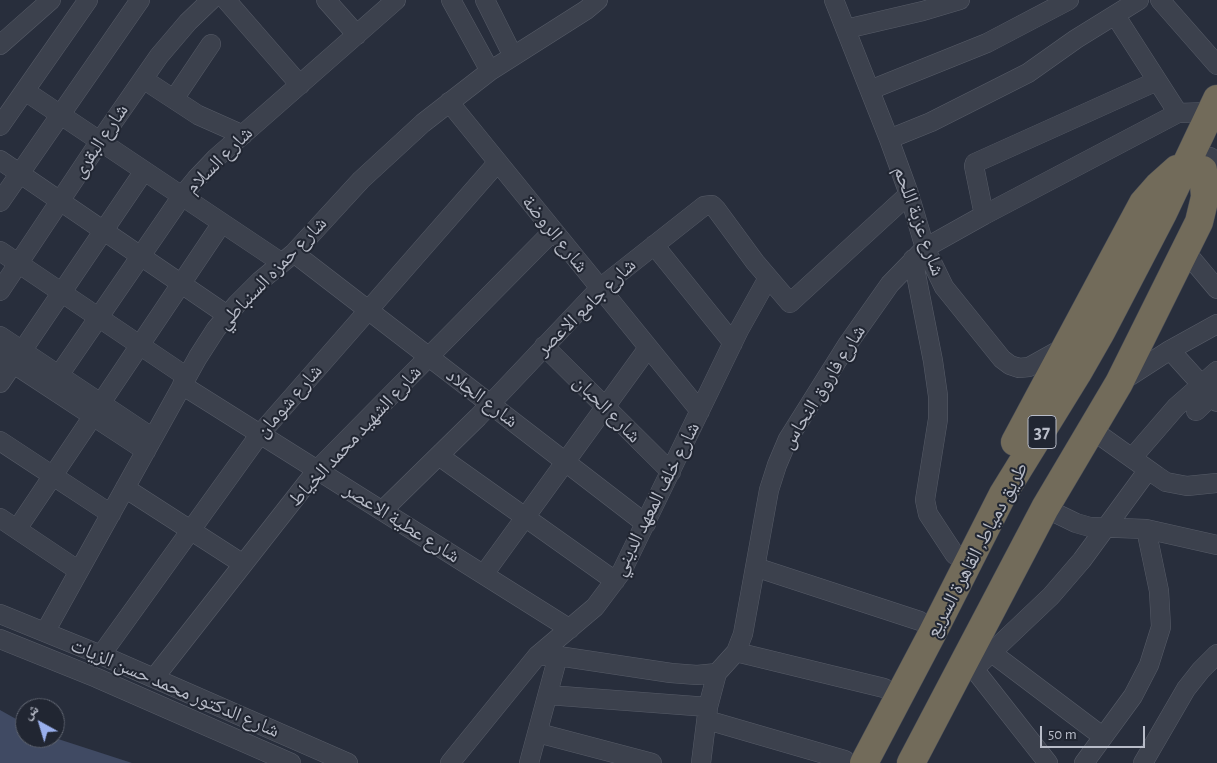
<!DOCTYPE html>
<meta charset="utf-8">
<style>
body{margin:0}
#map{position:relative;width:1217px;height:763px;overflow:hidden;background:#282e3c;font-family:"Alegreya Sans","Noto Naskh Arabic",sans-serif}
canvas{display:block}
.north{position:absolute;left:15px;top:698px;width:50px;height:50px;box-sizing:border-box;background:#212632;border:1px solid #5d626e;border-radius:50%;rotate:321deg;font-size:14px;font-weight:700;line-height:20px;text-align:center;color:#b8bcc8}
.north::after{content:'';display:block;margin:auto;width:18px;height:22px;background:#99afec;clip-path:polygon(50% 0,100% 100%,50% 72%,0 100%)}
.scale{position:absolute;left:1040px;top:726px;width:105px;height:22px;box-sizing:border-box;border:2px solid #b8bcc8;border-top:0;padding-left:6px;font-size:15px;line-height:18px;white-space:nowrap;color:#b8bcc8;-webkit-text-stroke:4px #212632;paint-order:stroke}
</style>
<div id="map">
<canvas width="1217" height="763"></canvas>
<div class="north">ش</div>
<div class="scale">50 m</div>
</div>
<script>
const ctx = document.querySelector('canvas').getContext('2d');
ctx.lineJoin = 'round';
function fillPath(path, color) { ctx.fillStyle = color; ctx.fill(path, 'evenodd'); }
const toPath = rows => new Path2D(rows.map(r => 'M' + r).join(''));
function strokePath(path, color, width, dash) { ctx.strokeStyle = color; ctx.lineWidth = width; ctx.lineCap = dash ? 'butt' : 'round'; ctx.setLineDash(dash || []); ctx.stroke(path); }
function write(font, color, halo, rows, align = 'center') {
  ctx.font = font + ' "Alegreya Sans","Noto Naskh Arabic",sans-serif'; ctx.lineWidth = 4; ctx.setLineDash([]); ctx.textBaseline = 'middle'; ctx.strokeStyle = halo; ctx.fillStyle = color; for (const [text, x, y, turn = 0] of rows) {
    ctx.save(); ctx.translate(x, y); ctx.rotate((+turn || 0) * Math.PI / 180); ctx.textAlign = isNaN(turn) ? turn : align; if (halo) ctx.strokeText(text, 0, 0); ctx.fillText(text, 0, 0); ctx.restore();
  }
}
const water = toPath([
 [0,710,25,724,25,738,55,738,132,763,0,763]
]);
const minor = toPath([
 [226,0,300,85],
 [326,0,357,35],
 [451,0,490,71],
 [485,0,513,56],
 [834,0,889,139,909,194,925,248,944,287,1002,359,1010,365,1019,368,1029,367,1065,347],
 [1160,0,1217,65],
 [1115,15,1178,113],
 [846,29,923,11,960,0],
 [0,45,51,0],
 [143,79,198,115,243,135],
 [870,90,987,43,1069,0],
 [25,91,282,263],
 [174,99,211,44],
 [449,102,700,411],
 [0,126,88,0],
 [889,139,931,122,1028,73,1076,39,1139,0],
 [1210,157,1217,168],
 [0,160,227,315],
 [0,202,140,0],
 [984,215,974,166,975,163,1157,81],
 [654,245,733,343],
 [0,251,187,377],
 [1185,251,1217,289],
 [294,253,646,524],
 [913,259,933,361,938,396,938,419,925,500,928,514,955,555],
 [0,291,100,141,159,56,188,22,211,0],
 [0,336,153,438],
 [544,346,671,472],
 [1170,350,1217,402],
 [22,351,144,171],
 [0,355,146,451],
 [59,375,182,196,196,179,216,158,396,0],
 [1122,381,1170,350,1217,324],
 [0,383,13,364],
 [182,385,570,629],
 [101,403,222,223],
 [1196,411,1217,391],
 [1091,429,1157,476,1166,482,1187,486,1217,483],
 [0,441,111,514],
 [439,456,615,581],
 [1132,458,1176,407,1217,371],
 [125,488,243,564],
 [1045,508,1076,523,1090,527,1146,529,1217,545],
 [382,511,478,417,600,288,704,206,712,205,716,209,755,262,790,303,909,194],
 [0,518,79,571],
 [17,529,93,416],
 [755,567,920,621],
 [484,574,648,348],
 [0,614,101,655,348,763],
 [45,632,198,357,216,329,237,304,260,281,294,253,361,180,423,123,490,71,586,10,598,0],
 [0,639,97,678,291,763],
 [736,652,884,688],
 [992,653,1102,736],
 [101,655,260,434,498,162],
 [537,656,558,656,671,673,697,675,717,673,736,652,743,634,769,490,777,465,788,439,847,345,890,284,925,248,984,215,1178,113,1210,112],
 [967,660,1048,763],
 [974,669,1051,596,1082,560,1148,470],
 [154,678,317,470,553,231],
 [548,695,708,707],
 [707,720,845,760],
 [538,733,652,763],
 [450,763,537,656,595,607,622,571,739,330,768,278],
 [529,763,558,656],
 [701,763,708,707,717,673],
 [1084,763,1133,696,1149,665,1161,627,1159,591,1146,529],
 [1143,763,1186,689,1201,670,1217,654]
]);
const highway = toPath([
 [1015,442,1143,203,1158,186,1177,169],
 [864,763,933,632,1003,494,1077,374,1101,332,1163,213,1217,99],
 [911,763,1045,508,1119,383,1199,222,1205,197,1203,170]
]);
const shields = [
 [1042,432,28]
];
const shieldNames = [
 ["37",1042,432]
];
const streetNames = [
 ["شارع البقرى",100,141,-56],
 ["شارع السلام",219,160,-45],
 ["شارع عزبة اللحم",919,221,70],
 ["شارع الروضة",555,234,51],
 ["شارع حمزه السنباطي",272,273,-46],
 ["شارع جامع الاعصر",586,307,-44],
 ["شارع فاروق النحاس",823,387,-58],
 ["شارع الجلاد",482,398,37],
 ["شارع شومان",289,401,-49],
 ["شارع الحبان",607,409,45],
 ["شارع الشهيد محمد الخياط",355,436,-47],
 ["شارع خلف المعهد الديني",656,499,-63],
 ["شارع عطية الاعصر",402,523,32],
 ["طريق دمياط, القاهرة السريع",977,550,-62],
 ["شارع الدكتور محمد حسن الزيات",175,688,23]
];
fillPath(water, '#404a63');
strokePath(minor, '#575c68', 20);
strokePath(highway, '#444955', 29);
strokePath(minor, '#3c414d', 19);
strokePath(highway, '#726b5a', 28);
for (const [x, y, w] of shields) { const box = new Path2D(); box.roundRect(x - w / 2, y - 16.5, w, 33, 4); ctx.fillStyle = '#212632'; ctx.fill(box); strokePath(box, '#b8bcc8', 1); }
write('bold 19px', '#b8bcc8', null, shieldNames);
write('20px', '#b8bcc8', '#212632', streetNames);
</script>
